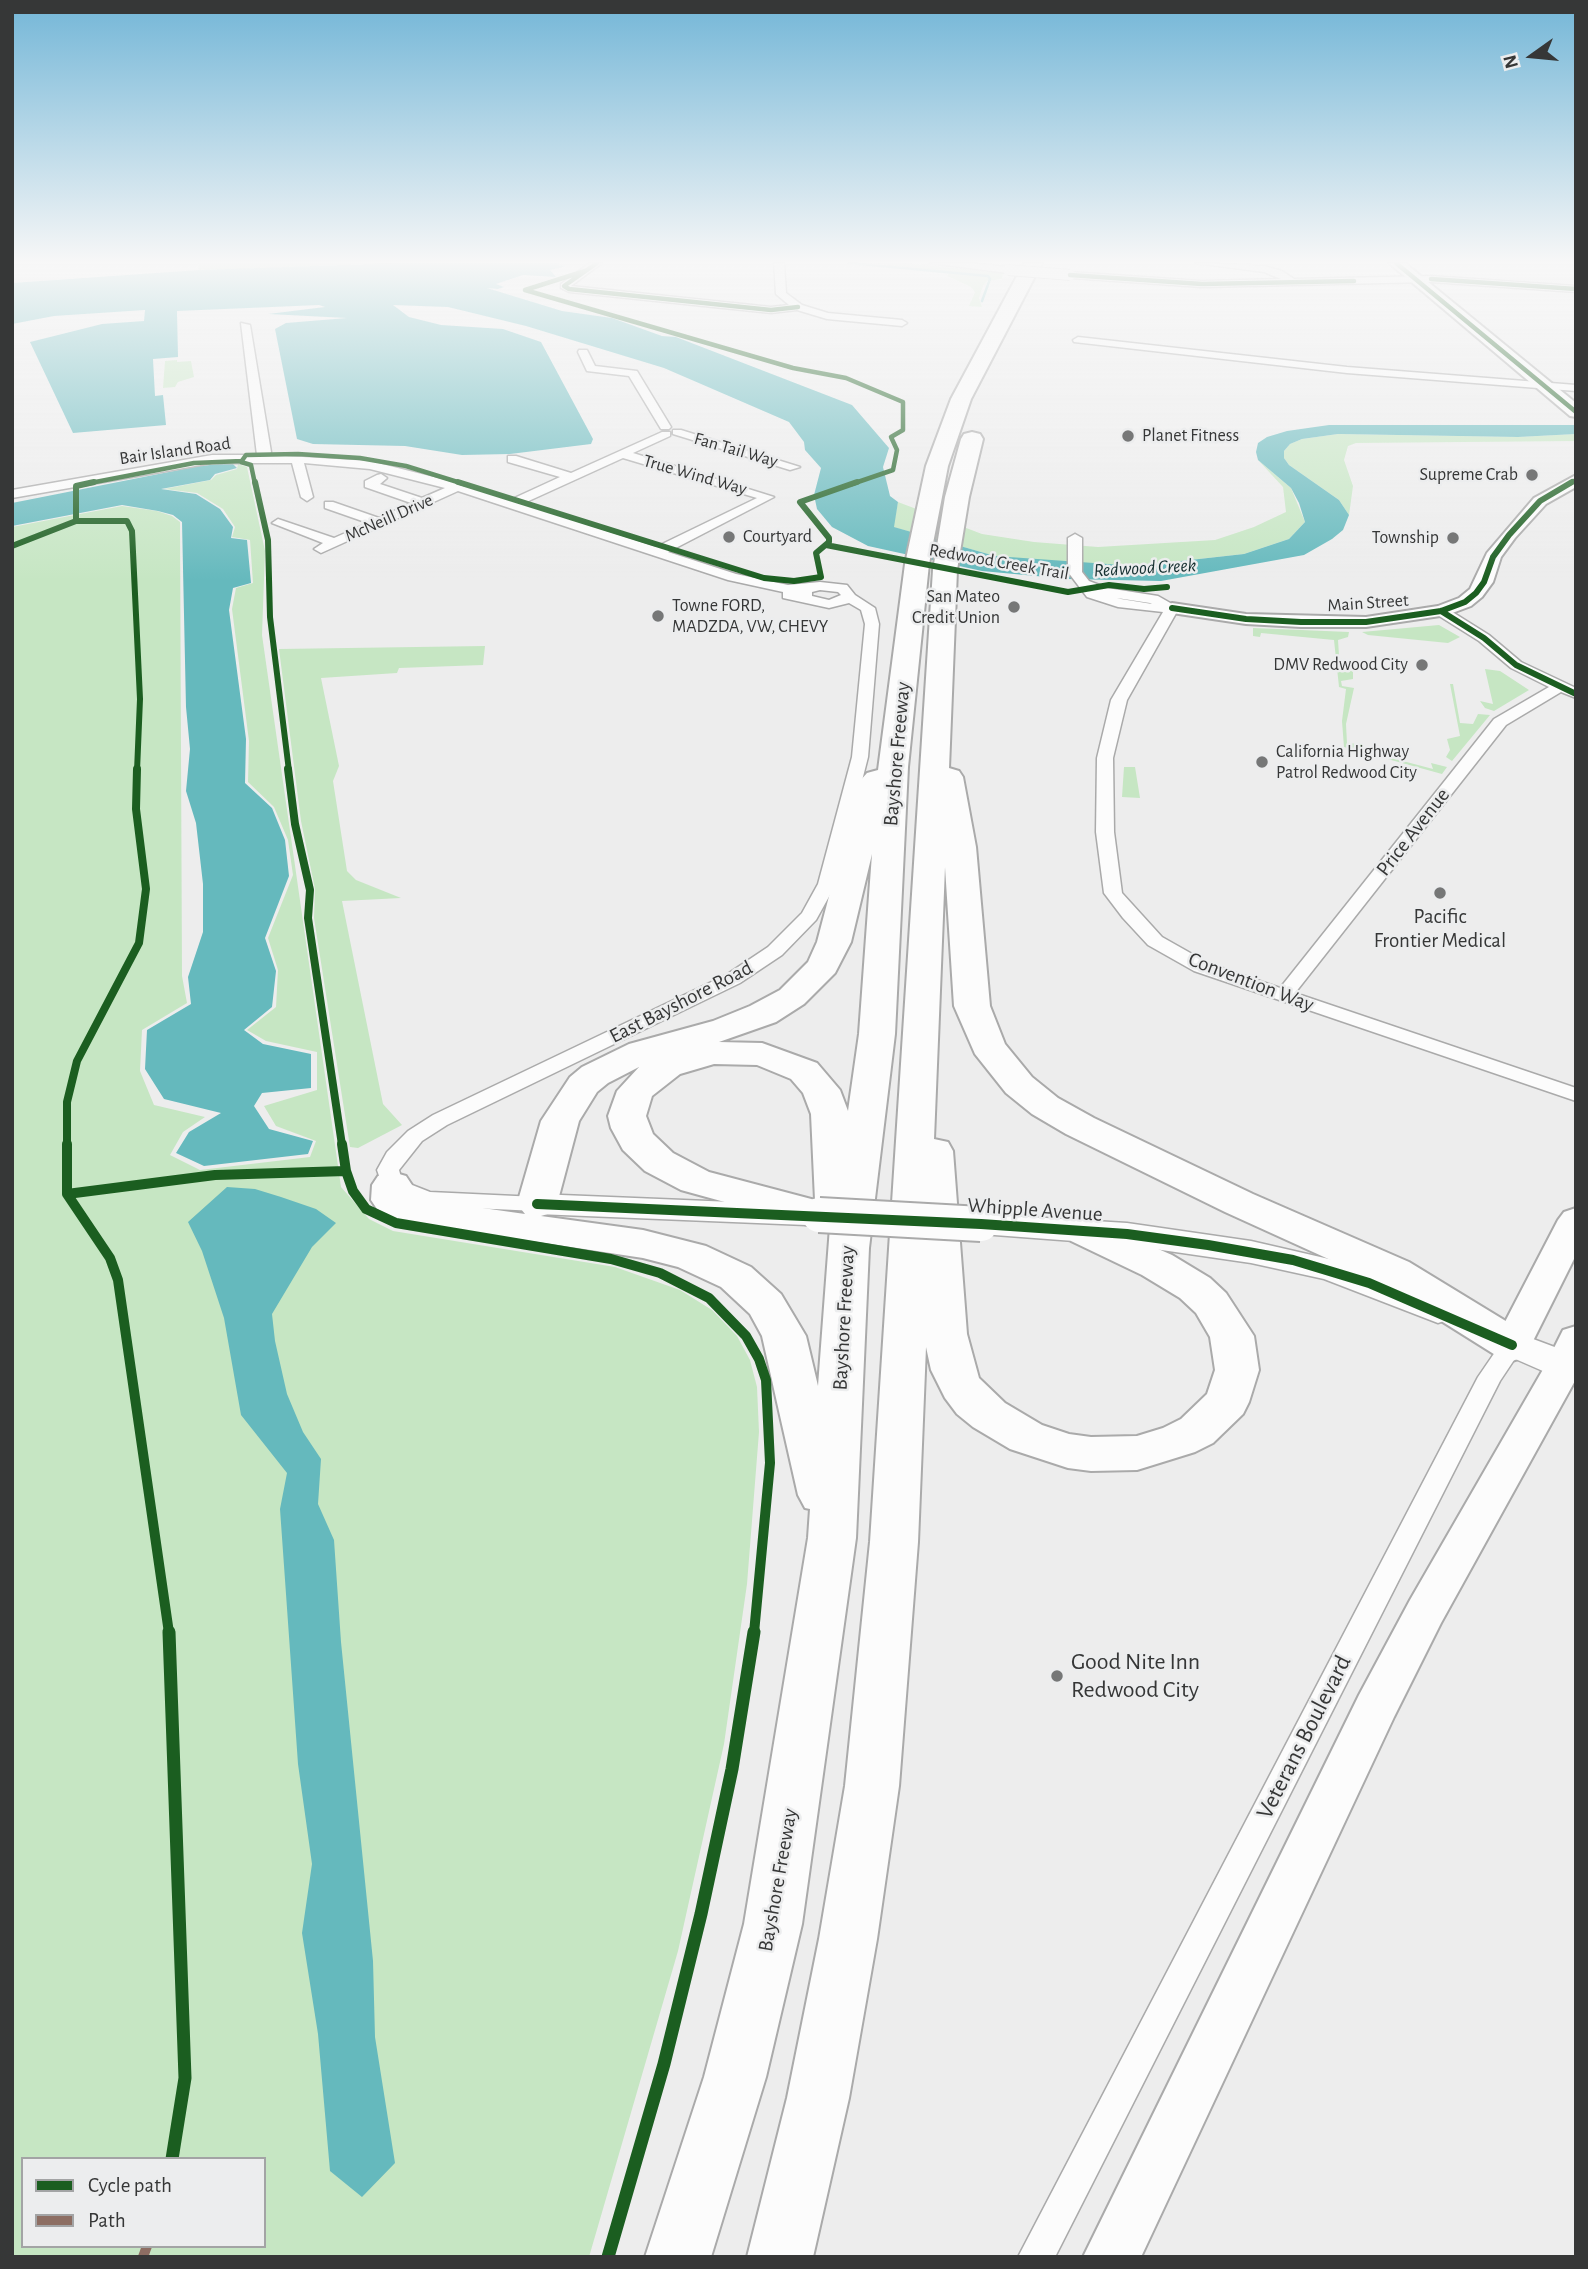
<!DOCTYPE html>
<style>
body{margin:0}
#map{position:relative;width:1588px;height:2269px;overflow:hidden;background:#ededed;font-family:"Alegreya Sans",sans-serif}
canvas{display:block}
.frame{position:absolute;inset:0;border:14px solid #363737;pointer-events:none}
.legend{position:absolute;left:21px;top:2157px;width:245px;height:91px;box-sizing:border-box;background:#ecedee;border:2px solid #a3a4a5;margin:0;padding:9px 12px;list-style:none;font-size:21px;color:#363737}
.legend li{display:flex;align-items:center;gap:14px;height:35px}
.legend b{width:35px;border:2px solid #a3a4a5}
.north{position:absolute;left:1497px;top:21px;width:70px;height:70px;-webkit-text-stroke:5px #ecedee;paint-order:stroke;rotate:255deg;font-size:19px;font-weight:700;line-height:28px;text-align:center;color:#363737}
.north::after{content:'';display:block;margin:auto;width:24px;height:32px;background:#363737;clip-path:polygon(50% 0,100% 100%,50% 72%,0 100%)}
</style>
<div id="map">
<canvas width="1588" height="2269"></canvas>
<div class="frame"></div>
<ul class="legend">
<li><b style="height:9px;background:#1b5e20"></b>Cycle path</li>
<li><b style="height:9px;background:#8d6e63"></b>Path</li>
</ul>
<div class="north">N</div>
</div>
<script>
const ctx = document.querySelector('canvas').getContext('2d');
ctx.lineJoin = 'round';
function fillPath(path, color) { ctx.fillStyle = color; ctx.fill(path, 'evenodd'); }
const toPath = rows => new Path2D(rows.map(r => 'M' + r).join(''));
function strokePath(path, color, width, dash) { ctx.strokeStyle = color; ctx.lineWidth = width; ctx.lineCap = dash ? 'butt' : 'round'; ctx.setLineDash(dash || []); ctx.stroke(path); }
function write(font, color, halo, rows, align = 'center') {
  ctx.font = font + ' "Alegreya Sans",sans-serif'; ctx.lineWidth = 5; ctx.setLineDash([]); ctx.textBaseline = 'middle'; ctx.strokeStyle = halo; ctx.fillStyle = color; for (const [text, x, y, turn = 0] of rows) {
    ctx.save(); ctx.translate(x, y); ctx.rotate((+turn || 0) * Math.PI / 180); ctx.textAlign = isNaN(turn) ? turn : align; if (halo) ctx.strokeText(text, 0, 0); ctx.fillText(text, 0, 0); ctx.restore();
  }
}
const green = toPath([
 [198,263,400,263,199,270],
 [873,263,903,263,1003,273,1002,279,987,281,983,286,979,298,982,307,969,306,975,292,971,287,947,276,949,273],
 [177,360,177,362,191,361,194,377,178,382,175,387,163,388,165,361],
 [1338,434,1518,437,1576,434,1576,441,1356,443,1348,446,1344,460,1353,486,1349,515,1339,500,1289,465,1284,458,1284,451,1290,444,1302,439],
 [1258,460,1291,488,1305,522,1289,539,1244,554,1136,566,1053,562,995,556,893,527,898,502,982,534,1034,542,1098,547,1215,540,1254,527,1286,512,1283,487],
 [238,464,247,467,265,551,262,635,341,1187,369,1219,393,1231,615,1267,680,1290,712,1310,737,1336,750,1360,757,1387,759,1432,747,1584,724,1744,678,1951,589,2257,12,2257,12,527,122,506,157,511,172,516,180,522,182,976,187,1003,142,1030,140,1071,154,1105,205,1117,183,1132,170,1155,200,1170,310,1157,316,1141,276,1126,264,1106,317,1090,317,1052,266,1041,247,1030,276,1007,278,970,268,938,293,875,288,840,274,807,248,782,249,741,232,609,236,588,253,583,250,540,232,537,235,527,223,509,197,493,164,489,211,480,216,475,237,469],
 [23,2159,264,2159,264,2246,23,2246],
 [1439,625,1460,637,1448,643,1368,635,1362,632],
 [1253,628,1349,632,1348,637,1338,640,1340,671,1353,671,1353,679,1341,681,1342,686,1354,688,1346,724,1347,744,1361,743,1365,751,1433,769,1431,763,1447,767,1442,774,1344,747,1342,721,1346,689,1339,687,1334,640,1261,633,1260,637,1253,636],
 [485,646,483,665,399,668,397,673,321,678,339,766,333,781,347,871,356,880,401,898,342,901,383,1104,402,1125,358,1148,350,1147,314,918,315,889,301,821,279,649],
 [1485,669,1500,671,1529,690,1494,711,1485,708,1480,701,1493,704],
 [1450,684,1453,684,1460,723,1473,724,1478,714,1490,715,1452,761,1446,757,1450,750,1447,739,1460,736],
 [1124,767,1135,767,1140,798,1122,797]
]);
const water = toPath([
 [400,263,560,263,558,265,567,266,550,270,556,277,523,275,496,284,504,287,498,289,487,288,562,311,612,318,662,336,676,337,852,405,889,448,883,467,890,496,898,502,894,527,995,556,1136,566,1244,554,1289,539,1305,522,1299,503,1291,488,1258,460,1256,452,1258,443,1267,437,1287,431,1329,425,1576,425,1576,434,1518,437,1338,434,1302,439,1290,444,1284,451,1284,458,1289,465,1339,500,1349,515,1343,530,1332,539,1304,555,1161,581,1068,579,982,571,868,546,832,527,817,509,814,495,821,468,805,450,804,442,789,422,664,368,526,326,448,307,393,305,409,317,441,325,503,329,541,342,593,439,591,444,510,454,462,455,405,446,313,444,297,439,275,329,286,323,347,318,268,314,325,307,319,305,177,311,178,357,153,359,155,396,163,395,166,425,73,433,30,342,102,324,144,321,145,310,54,316,12,324,12,283,199,270],
 [232,463,237,468,215,474,210,480,161,489,196,494,220,509,233,527,231,538,247,540,251,583,233,588,229,610,246,739,245,783,272,808,285,840,289,876,265,938,276,971,272,1007,244,1030,263,1044,311,1054,311,1088,262,1093,254,1106,269,1129,313,1141,308,1154,204,1166,176,1153,189,1132,221,1113,164,1099,145,1069,147,1030,191,1004,188,977,203,932,203,884,196,823,186,791,190,749,186,707,182,522,173,515,158,511,122,505,12,526,12,503,199,466],
 [227,1187,255,1189,281,1197,316,1209,336,1223,312,1247,272,1314,275,1341,287,1394,303,1432,321,1459,318,1504,334,1540,341,1642,373,1961,375,2037,395,2163,362,2197,330,2171,318,2034,302,1933,312,1864,298,1764,280,1509,287,1473,241,1415,224,1318,202,1251,188,1222]
]);
const stream = toPath([
 [849,263,988,276,990,279,982,301]
]);
const minor = toPath([
 [590,263,602,263,571,286,771,307,789,305,776,294,774,263,784,263,786,293,802,305,828,313,902,320,907,323,902,326,827,319,797,310,771,313,569,292,561,288,561,284,590,263],
 [930,263,967,263,1008,267,1013,270,1008,273,930,263],
 [1195,263,1264,266,1282,271,1294,279,1431,276,1576,286,1576,292,1431,282,1202,287,1070,278,1065,275,1070,272,1202,281,1281,279,1264,272,1195,263],
 [241,323,250,325,271,452,269,455,370,461,461,484,510,500,560,477,508,462,508,456,516,456,571,473,662,432,670,432,670,436,633,453,774,497,668,552,736,574,788,585,820,582,847,585,855,595,875,608,879,624,868,757,836,884,816,920,782,955,740,983,447,1125,422,1141,399,1170,402,1181,430,1192,537,1197,545,1199,548,1204,545,1209,537,1211,429,1206,384,1190,377,1170,387,1152,408,1131,433,1115,726,975,768,947,802,913,818,884,852,757,865,624,861,610,849,603,829,608,783,598,783,592,728,580,458,491,321,553,314,549,323,543,272,523,278,519,334,538,368,523,325,508,325,502,333,502,379,518,411,503,365,487,365,481,377,475,381,474,387,478,380,484,422,498,445,488,370,469,304,463,313,497,307,501,301,497,292,463,212,463,12,498,12,490,212,455,257,455,241,323],
 [623,458,757,498,656,547,522,504,623,458],
 [820,590,838,592,841,595,829,600,812,596,812,592,820,590],
 [1078,337,1347,367,1576,385,1576,391,1347,373,1074,342,1073,340,1078,337],
 [579,350,587,350,595,366,637,371,671,427,669,429,661,429,629,376,587,371,578,352,579,350],
 [673,430,681,430,800,467,790,470,673,434,673,430],
 [1075,534,1082,538,1082,572,1089,581,1107,588,1158,596,1179,608,1127,700,1113,758,1114,832,1122,893,1162,937,1208,963,1280,988,1494,719,1549,687,1511,668,1479,641,1436,614,1436,608,1446,608,1489,635,1521,662,1576,688,1576,698,1561,692,1506,725,1295,993,1576,1088,1576,1101,1194,971,1148,945,1123,918,1104,893,1096,832,1097,758,1111,700,1163,612,1118,607,1087,597,1068,572,1068,538,1075,534],
 [1117,598,1150,603,1152,604,1121,599,1117,598],
 [1512,1337,1520,1339,1524,1345,1500,1381,1055,2257,1018,2257,1478,1377,1504,1339,1512,1337]
]);
const tertiary = toPath([
 [1576,475,1576,487,1546,504,1515,538,1501,557,1493,582,1482,597,1471,606,1447,615,1366,627,1301,627,1246,624,1172,613,1163,608,1172,603,1246,614,1366,617,1438,606,1459,598,1470,589,1487,553,1534,498,1576,475]
]);
const secondary = toPath([
 [537,1194,806,1205,817,1208,822,1215,817,1222,806,1225,537,1214,526,1211,521,1204,526,1197,537,1194],
 [981,1214,1127,1223,1251,1241,1342,1262,1450,1303,1455,1311,1450,1319,1438,1323,1324,1279,1251,1263,1127,1245,981,1234,970,1231,965,1224,970,1217,981,1214],
 [1493,1324,1576,1355,1576,1379,1552,1375,1481,1344,1476,1336,1481,1328,1493,1324]
]);
const primary = toPath([
 [1389,263,1405,263,1576,403,1576,417,1570,416,1389,263],
 [1576,1208,1576,1255,1531,1345,1525,1354,1512,1358,1499,1354,1493,1345,1558,1220,1564,1212,1576,1208],
 [1576,1326,1576,1379,1441,1623,1394,1717,1141,2257,1083,2257,1359,1695,1410,1600,1545,1366,1563,1330,1576,1326]
]);
const motorway = toPath([
 [1024,263,1042,263,971,399,948,466,929,564,908,767,895,1034,869,1248,856,1538,802,1924,766,2077,711,2257,645,2257,704,2077,744,1924,808,1538,810,1509,805,1508,798,1495,762,1336,750,1314,721,1287,678,1267,643,1258,400,1221,377,1209,371,1200,372,1185,378,1176,392,1172,406,1176,412,1185,411,1195,419,1199,525,1214,517,1204,541,1121,570,1077,582,1067,629,1044,713,1021,750,1006,780,990,808,962,817,942,859,782,867,773,878,770,905,564,926,466,951,399,1024,263],
 [872,854,859,1034,848,1111,840,1090,817,1063,762,1043,719,1042,776,1022,804,1004,835,973,851,942,872,854],
 [714,1064,757,1065,791,1079,803,1093,811,1114,815,1200,709,1172,673,1153,653,1134,646,1116,652,1096,680,1074,714,1064],
 [639,1067,617,1091,608,1116,611,1128,623,1150,645,1171,681,1190,819,1228,830,1227,818,1386,806,1336,781,1294,751,1267,706,1246,643,1230,541,1216,551,1213,557,1204,579,1121,597,1092,608,1083,639,1067],
 [972,432,980,434,983,439,969,497,957,570,949,768,959,771,963,777,976,847,990,1006,1005,1044,1032,1077,1058,1098,1094,1118,1253,1194,1409,1262,1527,1334,1534,1345,1527,1356,1512,1361,1497,1356,1379,1282,1225,1212,1066,1134,1032,1114,1006,1093,975,1054,954,1006,945,867,934,1139,948,1142,953,1151,967,1334,979,1378,1005,1403,1042,1425,1069,1434,1091,1437,1137,1436,1163,1428,1181,1419,1207,1394,1215,1370,1210,1337,1196,1313,1180,1298,1142,1275,1071,1241,1065,1231,1071,1221,1085,1217,1172,1255,1210,1278,1226,1293,1254,1336,1259,1370,1249,1402,1243,1414,1213,1443,1195,1452,1137,1470,1091,1471,1068,1468,1010,1449,973,1427,957,1414,945,1398,931,1370,926,1347,918,1542,899,1786,877,1939,849,2098,813,2257,747,2257,787,2098,819,1939,845,1786,870,1542,933,570,945,497,961,439,964,434,972,432]
]);
const minorBridge = toPath([
 [1008,270,1070,275]
]);
const secondaryBridge = toPath([
 [819,1215,981,1224]
]);
const quiet = toPath([
 [143,2257,147,2246]
]);
const cyclewayFar4 = toPath([
 [597,263,564,286,569,289,771,310,798,307],
 [1396,263,1576,412],
 [585,271,525,290,793,368,846,378,903,402,903,430,891,437,897,450,893,470,852,484],
 [1070,275,1202,284,1354,281],
 [1431,279,1576,289],
 [85,484,194,463,242,461],
 [255,484,251,465,241,462,246,455,298,454,360,458,406,466,464,484],
 [1569,484,1576,480]
]);
const cyclewayFar3 = toPath([
 [255,482,268,540,270,617,289,771],
 [458,482,764,578,794,581,821,577,816,553,829,542,829,538,800,502,857,482],
 [76,521,76,486,94,482],
 [826,545,1068,592,1109,585,1144,589,1167,587],
 [12,546,76,521,127,521,132,531,140,699,137,771],
 [1172,608,1246,619,1301,622,1366,622,1441,611,1465,602,1476,593,1484,582,1493,557,1509,535,1540,501,1572,482],
 [1441,611,1484,638,1516,665,1576,694]
]);
const cyclewayFar2 = toPath([
 [288,769,295,824,310,890,308,918,342,1145],
 [67,1145,67,1102,77,1061,139,943,146,889,136,809,137,769]
]);
const cyclewayFar1 = toPath([
 [67,1144,67,1194,110,1258,118,1280,169,1633],
 [342,1144,346,1171,353,1191,366,1209,396,1223,611,1259,660,1273,709,1298,746,1336,759,1359,766,1380,770,1463,754,1633],
 [67,1194,215,1175,346,1171],
 [537,1204,981,1224,1127,1234,1208,1245,1293,1260,1369,1283,1512,1345]
]);
const cycleway = toPath([
 [169,1632,185,2078,172,2159],
 [608,2257,664,2064,701,1914,732,1769,754,1632]
]);
const markers = [
 [1128,436,7,"#767777"],
 [1532,475,7,"#767777"],
 [729,537,7,"#767777"],
 [1453,538,7,"#767777"],
 [1014,607,7,"#767777"],
 [658,616,7,"#767777"],
 [1422,665,7,"#767777"],
 [1262,762,7,"#767777"],
 [1440,893,7,"#767777"],
 [1057,1676,7,"#767777"]
];
const farPoinames = [
 ["Planet Fitness",1142,436],
 ["Supreme Crab",1518,475,"right"],
 ["Courtyard",743,537],
 ["Township",1439,538,"right"],
 ["San Mateo",1000,597,"right"],
 ["Credit Union",1000,618,"right"],
 ["Towne FORD,",672,606],
 ["MADZDA, VW, CHEVY",672,627],
 ["DMV Redwood City",1408,665,"right"],
 ["California Highway",1276,752],
 ["Patrol Redwood City",1276,773]
];
const farStreetnames = [
 ["Fan Tail Way",736,450,16],
 ["Bair Island Road",175,451,-8],
 ["True Wind Way",695,475,16],
 ["McNeill Drive",389,518,-24],
 ["Redwood Creek Trail",999,562,10],
 ["Main Street",1368,603,-4]
];
const farWaternames = [
 ["Redwood Creek",1145,568,-3]
];
const streetNames = [
 ["Bayshore Freeway",897,754,-85],
 ["Price Avenue",1413,832,-52],
 ["Convention Way",1251,982,21],
 ["East Bayshore Road",681,1002,-27],
 ["Whipple Avenue",1035,1210,4],
 ["Bayshore Freeway",844,1318,-87],
 ["Bayshore Freeway",778,1880,-80]
];
const poiNames = [
 ["Pacific",1440,917],
 ["Frontier Medical",1440,941]
];
const nearPoinames = [
 ["Good Nite Inn",1071,1662],
 ["Redwood City",1071,1690]
];
const nearStreetnames = [
 ["Veterans Boulevard",1304,1737,-63]
];
fillPath(green, '#c6e6c3');
fillPath(water, '#65b9bd');
strokePath(stream, '#65b9bd', 2.5);
strokePath(minor, '#aaa', 3);
strokePath(tertiary, '#aaa', 4);
strokePath(secondary, '#aaa', 3);
strokePath(primary, '#aaa', 4);
strokePath(motorway, '#aaa', 4);
fillPath(minor, '#fcfcfc');
fillPath(tertiary, '#fcfcfc');
fillPath(secondary, '#fcfcfc');
fillPath(primary, '#fcfcfc');
fillPath(motorway, '#fcfcfc');
strokePath(minorBridge, '#aaa', 12, []);
strokePath(secondaryBridge, '#aaa', 38, []);
strokePath(minorBridge, '#fcfcfc', 10);
strokePath(secondaryBridge, '#fcfcfc', 34);
strokePath(quiet, '#8d6e63', 10, [21, 10]);
strokePath(cyclewayFar4, '#1b5e20', 4.5);
strokePath(cyclewayFar3, '#1b5e20', 6);
strokePath(cyclewayFar2, '#1b5e20', 8);
strokePath(cyclewayFar1, '#1b5e20', 10);
strokePath(cycleway, '#1b5e20', 13);
const sky = ctx.createLinearGradient(0, 0, 0, 581);
sky.addColorStop(0, '#73b6d7');
sky.addColorStop(0.45, '#f7f7f7');
sky.addColorStop(1, '#f7f7f700');
ctx.fillStyle = sky;
ctx.fillRect(0, 0, 1588, 581);
for (const [x, y, r, color] of markers) { const dot = new Path2D(); dot.arc(x, y, r, 0, 2 * Math.PI); ctx.fillStyle = color; ctx.fill(dot); strokePath(dot, '#ecedee', 2.5); }
write('18px', '#363737', '#ecedee', farPoinames, 'left');
write('18px', '#363737', '#ecedee', farStreetnames);
write('italic 19px', '#152f30', '#ecedee', farWaternames);
write('21px', '#363737', '#ecedee', streetNames);
write('21px', '#363737', '#ecedee', poiNames);
write('24px', '#363737', '#ecedee', nearPoinames, 'left');
write('24px', '#363737', '#ecedee', nearStreetnames);
</script>
